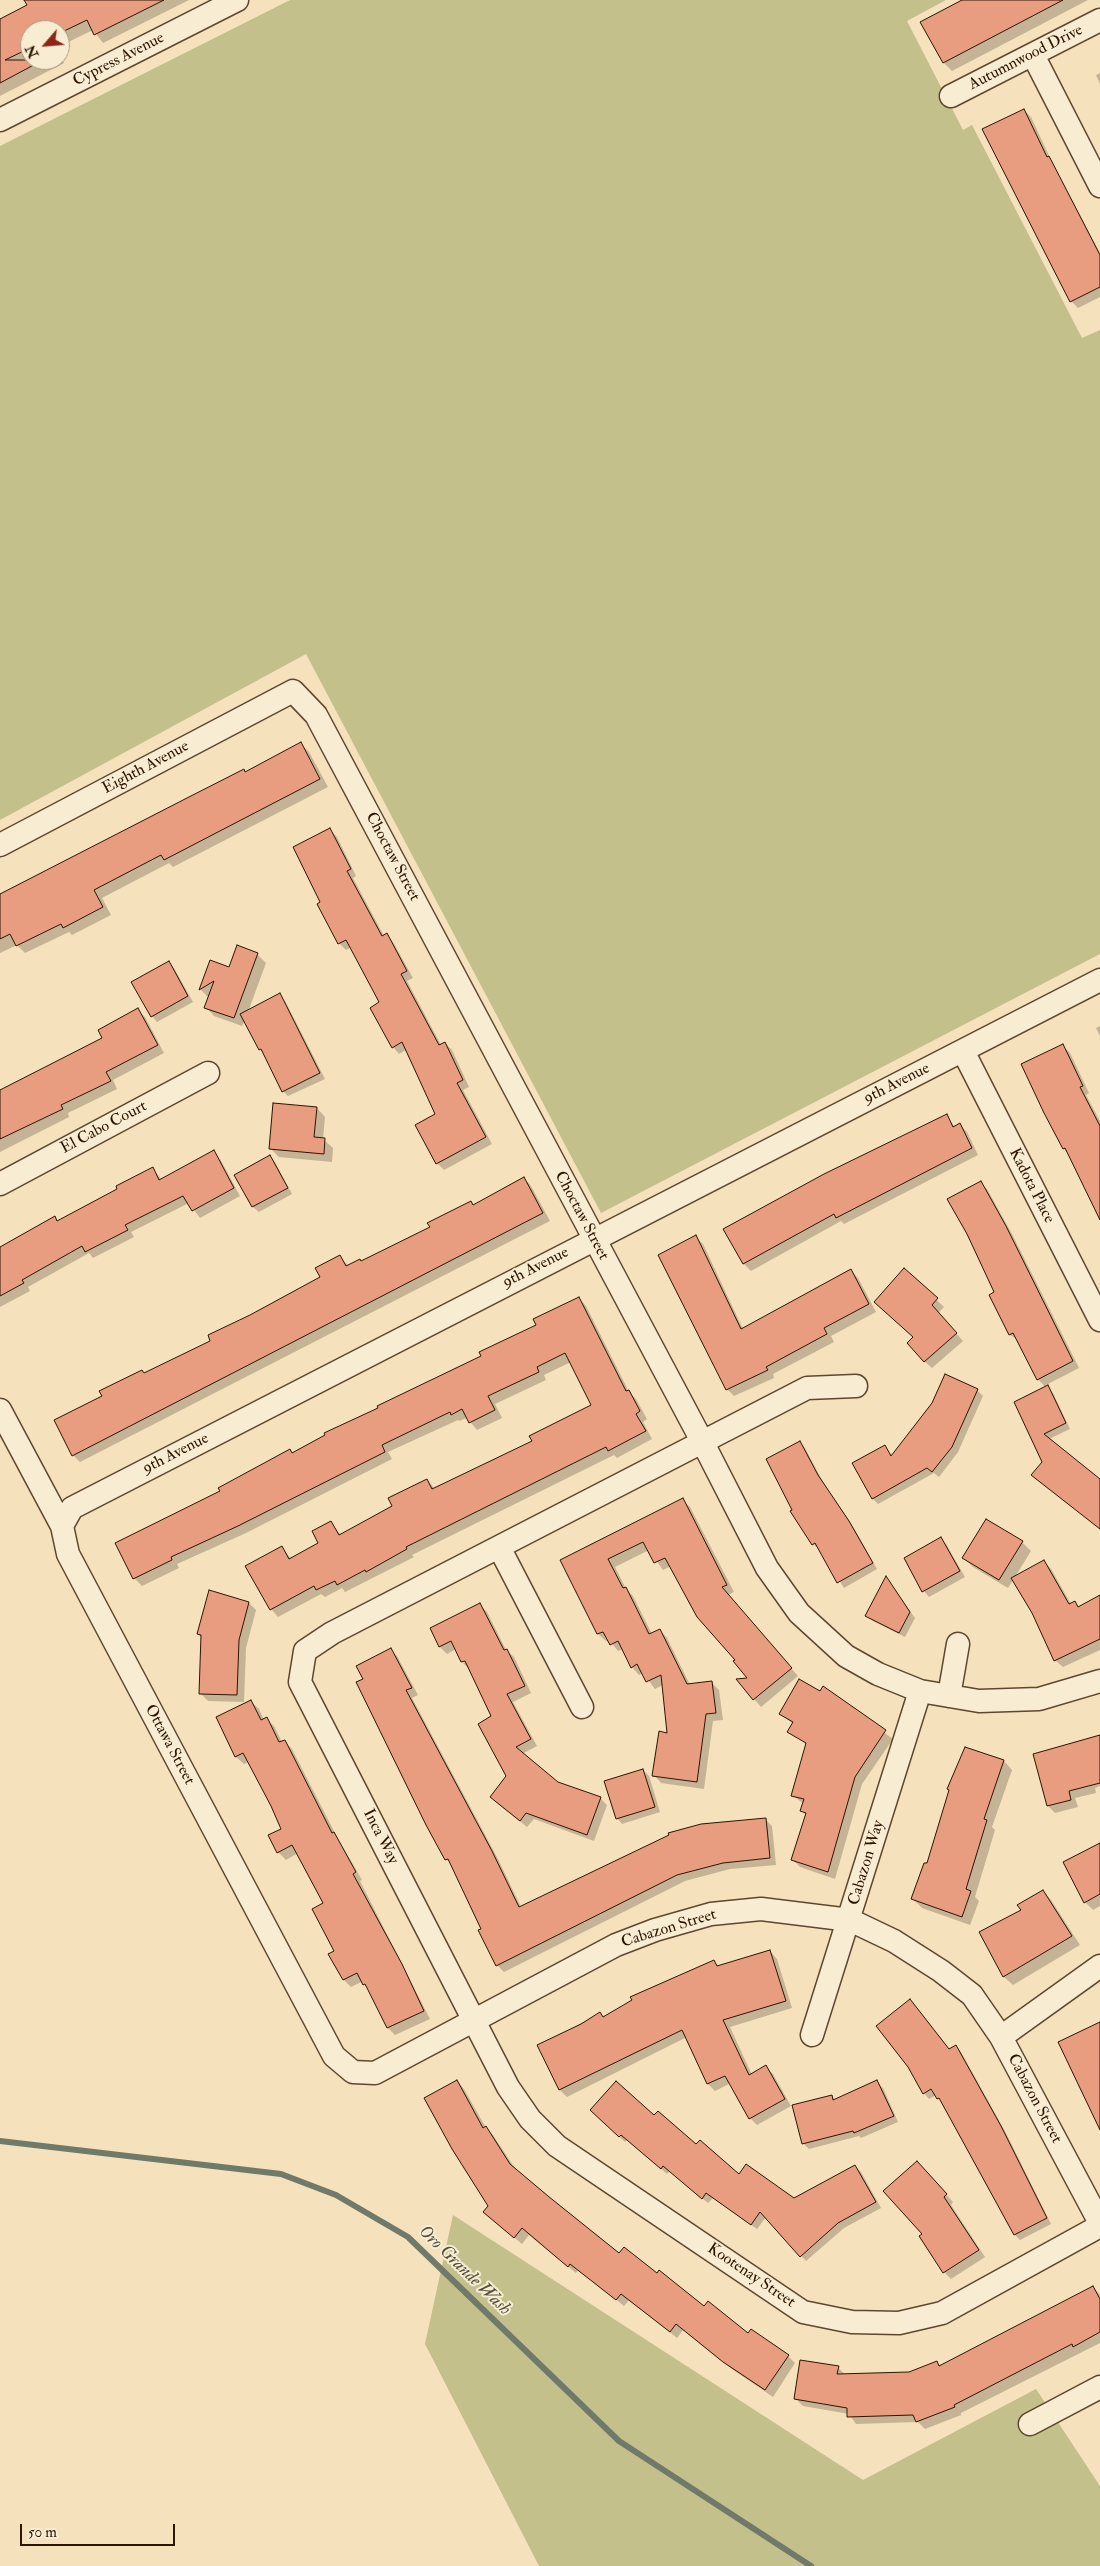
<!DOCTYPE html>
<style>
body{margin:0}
#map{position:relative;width:1100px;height:2566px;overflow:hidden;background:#f5e1bb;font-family:"IM FELL Double Pica",serif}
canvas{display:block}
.north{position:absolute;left:20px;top:20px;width:50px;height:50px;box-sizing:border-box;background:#f8ecd3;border:1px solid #a6967f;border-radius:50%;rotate:243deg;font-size:14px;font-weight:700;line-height:20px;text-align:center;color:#2c1400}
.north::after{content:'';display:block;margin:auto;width:18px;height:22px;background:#8f2418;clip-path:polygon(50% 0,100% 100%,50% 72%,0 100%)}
.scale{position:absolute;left:20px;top:2524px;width:155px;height:22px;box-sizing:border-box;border:2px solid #2c1400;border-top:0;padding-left:6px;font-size:15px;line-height:18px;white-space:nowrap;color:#2c1400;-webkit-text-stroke:4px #f8ecd3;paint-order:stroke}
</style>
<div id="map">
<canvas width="1100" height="2566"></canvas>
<div class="north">N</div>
<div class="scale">50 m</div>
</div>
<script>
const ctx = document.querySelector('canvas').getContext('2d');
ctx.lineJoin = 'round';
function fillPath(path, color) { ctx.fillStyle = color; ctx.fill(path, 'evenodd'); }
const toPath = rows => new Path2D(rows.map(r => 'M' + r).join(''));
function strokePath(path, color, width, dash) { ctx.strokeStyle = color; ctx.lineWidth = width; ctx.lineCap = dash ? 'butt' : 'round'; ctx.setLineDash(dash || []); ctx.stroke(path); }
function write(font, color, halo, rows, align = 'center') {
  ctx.font = font + ' "IM FELL Double Pica",serif'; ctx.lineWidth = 4; ctx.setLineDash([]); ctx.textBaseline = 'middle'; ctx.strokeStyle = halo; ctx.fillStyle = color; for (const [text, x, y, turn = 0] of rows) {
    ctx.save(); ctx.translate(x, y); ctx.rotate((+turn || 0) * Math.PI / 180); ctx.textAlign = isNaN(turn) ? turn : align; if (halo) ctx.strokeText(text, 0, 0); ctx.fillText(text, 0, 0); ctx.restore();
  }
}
const green = toPath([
 [290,0,946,0,907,21,963,130,972,125,1082,338,1100,330,1100,954,601,1213,306,654,0,820,0,146],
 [453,2215,863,2480,1036,2389,1100,2486,1100,2566,539,2566,425,2344]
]);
const shadow = toPath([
 [25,0,189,0,103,43,93,30,60,46,60,30,30,30,30,60,60,60,60,56,64,63,0,96,0,20,28,5],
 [966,0,1088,0,952,71,944,63],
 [1100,73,1100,84,1096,75],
 [1024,110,1031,117,1051,160,1100,253,1100,297,1078,308,1071,301],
 [301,744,309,752,328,787,173,867,169,863,102,898,111,915,72,935,69,932,25,953,17,945,0,953,0,897,244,771,246,773],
 [330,830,337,837,356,876,353,878,384,936,386,935,393,942,413,978,407,981,441,1045,445,1043,452,1050,469,1087,463,1090,492,1144,444,1170,437,1163,437,1114,406,1050,399,1054,393,1047,381,1003,351,947,346,950,339,943,322,903],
 [257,954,266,963,248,1012,280,995,285,1001,325,1079,288,1096,283,1091,245,1020,242,1026,214,1016,206,1007,209,998,200,989,211,961,230,969],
 [169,963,174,968,193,1002,157,1022,152,1016],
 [138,1010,145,1017,164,1053,113,1080,117,1089,68,1113,69,1117,0,1152,0,1096,104,1039],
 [1100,1026,1100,1036,1096,1028],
 [1063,1046,1070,1053,1089,1093,1086,1095,1100,1121,1100,1214,1070,1155,1064,1149,1045,1112],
 [317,1108,325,1117,323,1139,333,1148,332,1162,279,1157,270,1148],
 [946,1116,955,1127,960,1125,967,1132,978,1155,844,1224,841,1221,751,1271,744,1264,725,1229],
 [213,1152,220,1159,240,1196,200,1218,189,1203,131,1232,134,1237,93,1258,89,1253,28,1287,30,1291,0,1307,0,1248,54,1218,58,1222,153,1169,162,1180],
 [270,1157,275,1162,292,1194,259,1212,253,1207,236,1175],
 [524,1178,531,1186,550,1221,80,1462,73,1455,144,1374,212,1341,251,1316,322,1278,340,1257,349,1266,362,1262,432,1228,471,1203,474,1206],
 [980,1183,987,1189,1012,1234,1079,1368,1046,1385,1053,1393,1070,1429,1049,1439,1100,1480,1100,1528,1032,1475,1043,1462,1015,1402,1046,1388,1038,1379,1018,1340,1010,1335,991,1296,996,1293],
 [695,1237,703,1244,743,1329,850,1270,858,1278,876,1312,831,1336,834,1342,773,1374,774,1378,734,1396,727,1389],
 [904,1269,944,1307,938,1313,963,1341,932,1368,924,1361,915,1338],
 [579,1298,586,1306,629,1392,636,1399,647,1419,643,1422,652,1439,617,1458,614,1455,412,1555,414,1557,345,1592,342,1588,325,1597,321,1594,278,1617,271,1609,282,1547,291,1559,320,1544,331,1523,341,1535,394,1506,427,1480,435,1489,534,1441,592,1405,571,1362,544,1375,546,1380,495,1404,502,1418,477,1430,467,1418,459,1421,458,1420,388,1452,392,1459,246,1533,177,1564,179,1568,142,1586,134,1578,117,1543,222,1492,290,1450,293,1454,483,1356,538,1326],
 [946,1376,977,1390,983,1396,958,1452,939,1477,934,1473,878,1504,873,1499,885,1446,892,1456,933,1403],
 [800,1442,805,1448,823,1482,854,1528,877,1569,844,1588,819,1549,813,1544,794,1510],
 [682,1500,690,1507,734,1592,728,1595,798,1676,761,1707,754,1699,750,1679,671,1566,663,1570,649,1550,615,1567,626,1589,633,1596,652,1634,660,1630,667,1638,690,1685,712,1683,719,1690,723,1720,713,1721,704,1789,661,1783,654,1775,668,1734,663,1685,655,1689,643,1673,639,1675,632,1667,623,1649,618,1651,609,1640,606,1641,598,1634,562,1561],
 [941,1539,946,1544,965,1577,929,1597,924,1591],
 [1022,1542,1031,1551,1015,1577,1044,1561,1051,1569,1071,1604,1075,1603,1079,1607,1100,1597,1100,1650,1063,1667,1055,1660,1033,1612,1013,1580,1008,1588,973,1567,964,1558],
 [886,1578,915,1618,905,1637,873,1621,867,1616],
 [209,1592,249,1603,256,1610,246,1648,244,1702,208,1701,200,1693,202,1638,198,1634],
 [480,1605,487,1612,506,1650,514,1657,531,1693,513,1702,537,1746,522,1754,557,1783,600,1798,607,1805,594,1841,534,1819,527,1827,498,1804,508,1776,493,1717,469,1669,463,1663,471,1659,463,1660,463,1662,456,1649,447,1654,440,1647,432,1629],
 [390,1649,397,1656,418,1695,412,1698,498,1859,521,1907,765,1819,772,1826,776,1865,730,1869,685,1881,504,1972,497,1965,452,1865,446,1859,365,1679],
 [823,1688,893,1739,862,1784,835,1879,800,1867,792,1859,806,1815,802,1811,804,1804,792,1795,807,1745,788,1731,793,1724,780,1713,820,1693],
 [251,1702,259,1709,264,1720,266,1719,274,1726,282,1742,284,1741,292,1749,337,1837,362,1880,360,1881,430,2019,395,2035,388,2028,369,1989,363,1981,351,1987,344,1980,325,1904,298,1853,286,1860,278,1852,282,1830,272,1805,249,1762,244,1764,236,1757,217,1718],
 [1100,1736,1100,1786,1095,1788,1096,1793,1075,1798,1078,1807,1055,1813,1048,1806],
 [966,1748,1004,1761,1012,1770,992,1827,995,1830,975,1897,979,1901,970,1925,922,1908,913,1899,928,1865],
 [643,1770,649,1776,660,1812,622,1824,617,1818],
 [1100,1844,1100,1906,1093,1910,1085,1902],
 [1043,1891,1051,1900,1080,1945,1013,1985,1004,1977,981,1933,1022,1911],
 [770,1951,777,1959,792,2008,730,2027,752,2075,766,2067,773,2074,791,2106,757,2125,750,2118,731,2083,715,2091,708,2084,687,2037,567,2097,560,2090,539,2046,600,2013,604,2018,714,1961,719,1967],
 [916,2007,950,2050,956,2047,961,2052,1006,2133,1051,2224,1020,2240,1015,2235,944,2104,936,2095,929,2099,924,2093],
 [457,2081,464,2089,486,2128,493,2135,516,2170,619,2255,657,2274,704,2308,788,2356,795,2363,773,2397,732,2369,683,2330,677,2338,629,2300,624,2306,578,2270,576,2273,529,2235,522,2244,492,2219],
 [877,2082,883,2088,898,2122,861,2138,859,2136,809,2149,803,2143,832,2096,836,2101],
 [591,2110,654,2117,739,2176,794,2200,855,2166,861,2172,881,2208,844,2228,806,2261,766,2217,757,2229,713,2198,708,2203,670,2171,667,2174,628,2139,625,2142],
 [924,2170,953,2202,951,2205,985,2257,951,2279,944,2272],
 [1093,2287,1100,2295,1100,2343,961,2413,961,2415,925,2429,918,2422,856,2424,849,2414,803,2406,795,2398,838,2368,846,2375,909,2373,937,2363,941,2367]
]);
const stream = toPath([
 [0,2141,281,2174,336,2195,408,2237,619,2441,811,2566]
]);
const building = toPath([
 [24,0,164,0,94,35,87,20,60,33,60,30,30,30,30,48,5,60,43,60,0,83,0,19,27,5,24,0],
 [962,0,1063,0,943,63,920,22,962,0],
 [1024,109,1047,157,1049,156,1100,255,1100,287,1070,302,982,129,1024,109],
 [301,742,320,779,164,860,161,855,94,890,103,907,63,928,61,924,16,946,10,934,0,939,0,894,185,799,244,769,245,772,301,742],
 [330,828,351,869,347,871,382,936,387,933,407,971,401,974,439,1045,445,1042,463,1080,457,1083,486,1137,436,1164,415,1125,435,1114,402,1042,392,1048,370,1008,379,1002,346,940,338,944,317,904,320,902,293,847,330,828],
 [237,945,258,953,234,1018,204,1008,214,981,199,990,210,960,229,967,237,945],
 [169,961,188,996,151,1017,131,982,169,961],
 [280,993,320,1073,282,1092,261,1049,259,1050,240,1014,280,993],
 [138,1008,158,1045,106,1072,111,1081,61,1105,63,1109,0,1139,0,1090,102,1038,98,1030,138,1008],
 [1063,1044,1083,1086,1080,1087,1100,1126,1100,1220,1065,1148,1063,1149,1044,1113,1021,1064,1063,1044],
 [273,1103,317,1107,314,1137,325,1138,324,1154,269,1149,273,1103],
 [947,1114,953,1127,960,1123,972,1148,836,1218,834,1214,743,1264,723,1229,824,1174,947,1114],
 [214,1150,234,1188,192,1211,183,1196,125,1225,128,1230,85,1252,82,1246,22,1280,24,1283,0,1296,0,1247,55,1216,57,1221,117,1189,116,1186,153,1167,159,1180,214,1150],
 [270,1155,288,1188,252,1207,234,1175,270,1155],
 [524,1177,543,1213,72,1456,54,1420,102,1396,99,1391,142,1370,144,1373,210,1341,208,1335,250,1315,320,1277,315,1268,340,1255,346,1266,360,1259,361,1261,430,1227,427,1223,471,1201,473,1205,524,1177],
 [981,1181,1006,1226,1073,1361,1037,1380,1013,1333,1009,1335,989,1295,994,1292,967,1234,947,1199,981,1181],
 [696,1235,741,1329,851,1269,869,1304,824,1328,827,1334,766,1367,768,1370,726,1390,658,1255,696,1235],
 [904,1268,938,1298,932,1305,957,1333,924,1362,907,1343,913,1337,874,1302,904,1268],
 [579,1297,626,1391,629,1390,640,1411,636,1414,646,1431,608,1451,606,1447,406,1547,407,1549,366,1572,365,1570,337,1585,335,1581,316,1590,314,1586,270,1610,245,1566,282,1546,289,1559,318,1543,312,1531,331,1521,339,1535,392,1506,388,1498,427,1479,432,1489,532,1441,529,1436,591,1405,565,1353,537,1367,539,1372,488,1396,495,1410,469,1423,462,1409,451,1415,450,1412,382,1445,385,1452,238,1526,171,1557,172,1560,133,1579,115,1543,220,1491,218,1488,290,1449,292,1453,325,1435,324,1433,378,1408,377,1406,481,1356,479,1352,536,1325,533,1319,579,1297],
 [945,1374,978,1389,952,1447,932,1472,927,1468,872,1499,852,1463,885,1445,891,1456,932,1403,945,1374],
 [1048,1385,1066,1423,1044,1434,1100,1479,1100,1529,1031,1475,1042,1462,1014,1402,1048,1385],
 [800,1441,818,1475,849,1521,873,1563,837,1583,815,1543,812,1545,790,1511,792,1510,766,1459,800,1441],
 [683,1498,727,1585,722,1587,792,1668,753,1700,736,1679,747,1678,733,1661,735,1660,697,1617,665,1558,654,1563,643,1542,608,1559,623,1588,626,1587,649,1634,660,1629,687,1684,712,1681,716,1713,706,1714,697,1782,652,1776,659,1731,667,1733,661,1675,646,1682,637,1664,631,1668,618,1641,610,1645,603,1632,597,1634,560,1560,683,1498],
 [986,1519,1023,1541,999,1580,962,1558,986,1519],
 [941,1537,960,1571,922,1592,904,1558,941,1537],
 [1044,1560,1069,1604,1075,1601,1078,1607,1100,1595,1100,1639,1054,1661,1032,1613,1011,1578,1044,1560],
 [886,1576,910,1612,899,1633,865,1616,886,1576],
 [209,1590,249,1602,239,1640,237,1695,199,1694,201,1635,197,1634,209,1590],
 [480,1603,504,1650,507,1649,525,1686,507,1694,531,1739,516,1747,558,1782,601,1797,587,1835,526,1813,520,1821,490,1797,506,1776,478,1724,491,1716,465,1661,461,1662,451,1641,439,1647,430,1628,480,1603],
 [391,1648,412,1688,406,1690,492,1851,519,1907,669,1835,668,1833,701,1824,766,1818,770,1858,723,1863,677,1875,496,1966,478,1930,481,1929,448,1859,445,1860,426,1825,356,1682,363,1679,356,1666,391,1648],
 [799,1679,820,1691,823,1686,886,1730,855,1777,828,1872,791,1860,806,1813,800,1811,804,1799,791,1796,806,1743,787,1732,793,1722,779,1714,799,1679],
 [251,1700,261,1720,267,1717,279,1742,285,1740,332,1833,334,1832,356,1872,353,1874,402,1964,424,2011,387,2028,365,1984,363,1985,357,1973,343,1980,328,1954,334,1951,312,1909,323,1903,292,1845,277,1853,268,1835,281,1829,271,1806,243,1753,235,1757,216,1717,251,1700],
 [1100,1735,1100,1783,1069,1791,1071,1800,1047,1806,1033,1754,1100,1735],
 [965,1747,1004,1760,984,1819,987,1820,966,1889,971,1891,962,1917,911,1899,924,1863,927,1863,949,1790,947,1789,965,1747],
 [643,1769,655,1807,616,1819,604,1781,643,1769],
 [1100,1843,1100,1894,1084,1903,1063,1862,1100,1843],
 [1043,1890,1072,1936,1003,1977,979,1932,1021,1910,1017,1905,1043,1890],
 [770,1950,786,2001,723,2020,749,2075,766,2065,785,2099,749,2119,725,2076,707,2084,682,2030,559,2090,537,2045,581,2024,600,2012,603,2017,632,2000,630,1997,714,1960,717,1966,770,1950],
 [910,1999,949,2049,956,2045,1001,2126,1047,2218,1014,2235,939,2098,937,2099,931,2089,923,2094,908,2067,876,2026,910,1999],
 [1100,2022,1100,2130,1058,2042,1100,2022],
 [457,2080,483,2128,486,2126,510,2164,548,2196,619,2253,624,2247,657,2273,659,2270,704,2306,708,2301,748,2333,751,2329,789,2355,765,2390,723,2362,676,2324,670,2332,621,2294,616,2300,570,2264,568,2267,522,2228,514,2238,483,2212,488,2206,452,2149,424,2098,457,2080],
 [877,2080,894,2116,854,2133,853,2131,802,2144,792,2105,832,2095,833,2100,877,2080],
 [616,2081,654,2115,658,2111,696,2144,700,2140,739,2174,746,2164,794,2198,855,2165,876,2202,838,2223,800,2257,760,2212,751,2225,706,2193,702,2199,663,2166,661,2169,621,2135,619,2137,590,2110,616,2081],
 [917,2161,947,2194,944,2197,979,2250,943,2273,919,2236,922,2234,883,2191,917,2161],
 [1093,2286,1100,2299,1100,2332,1073,2347,1072,2344,954,2405,955,2407,916,2422,913,2415,847,2417,847,2408,794,2399,800,2360,839,2366,837,2374,909,2372,937,2361,939,2366,1093,2286]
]);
const minor = toPath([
 [1033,55,1100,186],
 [951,96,1100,20],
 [0,120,237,0],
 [0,845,293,691,316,715,703,1443,767,1568,799,1613,846,1656,878,1674,920,1691,979,1701,1039,1699,1100,1681],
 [963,1051,1100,1320],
 [0,1184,208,1073],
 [856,1386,807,1388,332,1633,305,1651,300,1682,508,2087,530,2119,557,2146,803,2312,852,2322,899,2323,942,2313,1100,2226],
 [0,1410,62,1526,68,1554,334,2056,353,2072,375,2073,616,1945,655,1930,711,1914,761,1909,850,1920,894,1941,941,1971,972,1995,1001,2037,1100,2223],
 [62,1526,72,1508,1100,980],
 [499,1547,582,1707],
 [949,1696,958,1644],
 [812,2035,920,1691],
 [1001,2037,1100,1966],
 [1030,2424,1100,2387]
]);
const streetNames = [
 ["Autumnwood Drive",1026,58,-27],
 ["Cypress Avenue",119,60,-27],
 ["Eighth Avenue",146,768,-28],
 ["Choctaw Street",392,857,62],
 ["9th Avenue",897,1084,-27],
 ["El Cabo Court",104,1128,-28],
 ["Kadota Place",1031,1186,63],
 ["Choctaw Street",581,1216,62],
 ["9th Avenue",536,1268,-27],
 ["9th Avenue",176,1454,-27],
 ["Ottawa Street",169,1745,62],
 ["Inca Way",380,1837,63],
 ["Cabazon Way",867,1863,-73],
 ["Cabazon Street",669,1929,-17],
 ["Cabazon Street",1034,2099,62],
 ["Kootenay Street",751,2276,34]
];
const waterNames = [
 ["Oro Grande Wash",464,2271,44]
];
fillPath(green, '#c4c08b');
fillPath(shadow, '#0003');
strokePath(stream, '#6f7a6a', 6);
fillPath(building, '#e89d80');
strokePath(building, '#2c1400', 1);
strokePath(minor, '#5e472f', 25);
strokePath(minor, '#f8ecd3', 22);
write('16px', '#2c1400', '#f8ecd3', streetNames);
write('italic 18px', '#53503e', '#f8ecd3', waterNames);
</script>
